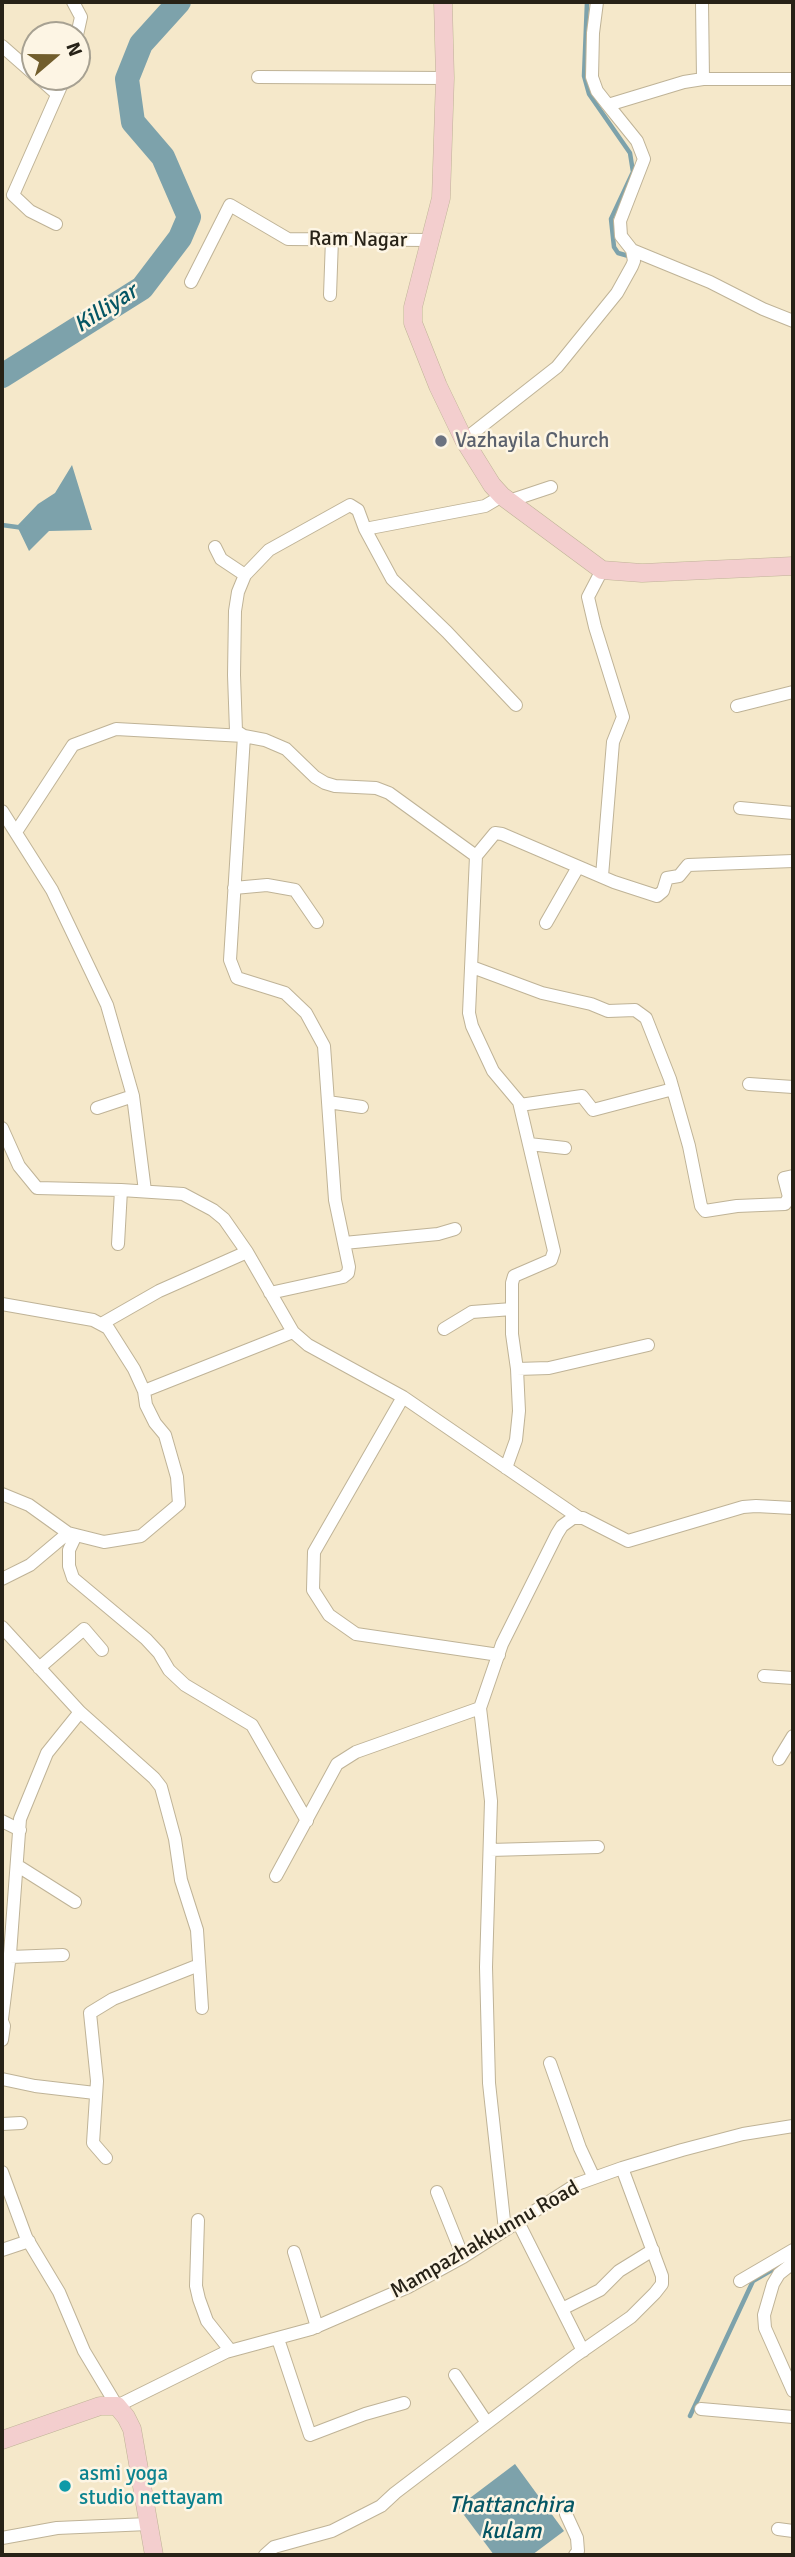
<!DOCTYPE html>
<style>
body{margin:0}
#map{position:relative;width:795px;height:2557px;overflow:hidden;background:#f5e8ca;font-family:Signika,sans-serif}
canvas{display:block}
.frame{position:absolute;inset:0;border:4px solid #272217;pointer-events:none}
.north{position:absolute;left:21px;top:21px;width:70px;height:70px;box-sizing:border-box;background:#fdf5e4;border:2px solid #a7a192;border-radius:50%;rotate:70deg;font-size:19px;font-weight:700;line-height:28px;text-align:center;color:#272217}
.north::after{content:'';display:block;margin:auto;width:24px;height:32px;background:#725e2d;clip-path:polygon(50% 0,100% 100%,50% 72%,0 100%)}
</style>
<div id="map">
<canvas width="795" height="2557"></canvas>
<div class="frame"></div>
<div class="north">N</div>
</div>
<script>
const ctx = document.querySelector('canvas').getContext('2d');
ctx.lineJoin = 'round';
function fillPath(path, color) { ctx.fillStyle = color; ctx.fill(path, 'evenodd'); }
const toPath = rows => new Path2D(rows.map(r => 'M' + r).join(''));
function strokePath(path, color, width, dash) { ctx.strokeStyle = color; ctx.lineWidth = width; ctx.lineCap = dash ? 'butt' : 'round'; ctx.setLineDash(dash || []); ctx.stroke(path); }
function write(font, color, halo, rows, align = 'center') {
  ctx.font = font + ' Signika,sans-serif'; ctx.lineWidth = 5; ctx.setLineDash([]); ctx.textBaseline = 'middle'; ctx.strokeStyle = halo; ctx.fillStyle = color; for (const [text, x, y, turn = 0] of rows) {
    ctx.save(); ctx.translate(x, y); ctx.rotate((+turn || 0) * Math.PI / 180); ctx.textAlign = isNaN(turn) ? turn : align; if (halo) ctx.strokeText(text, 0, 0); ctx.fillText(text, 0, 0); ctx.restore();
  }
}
const water = toPath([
 [72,465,92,530,49,531,29,551,17,526,38,504,55,493],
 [515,2464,564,2531,532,2555,494,2555,458,2507]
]);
const stream = toPath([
 [587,2,584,76,589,94,630,153,633,172,611,219,614,247,618,253,632,257],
 [2,525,24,528],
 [690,2416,753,2281,784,2263]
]);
const river = toPath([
 [2,376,142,288,180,238,189,217,163,157,133,122,127,79,141,44,179,2]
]);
const street = toPath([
 [73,2,81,17,77,35],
 [597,2,593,33,592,77,597,91,608,105,684,82,703,79,793,79],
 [702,2,703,79],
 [2,46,35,75],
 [38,77,57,94],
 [258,77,445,78],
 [56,224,30,211,13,195,65,77],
 [632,250,710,282,763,309,793,321],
 [191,282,230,205,288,239,429,240],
 [330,295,332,239],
 [464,440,557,367,617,293,632,266,634,261,632,250,621,236,620,221,644,159,637,141,608,105],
 [502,496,485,506,365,529,358,510,350,505,269,550,245,575,238,592,235,611,234,675,236,731,244,736,265,740,286,749,315,777,325,783,335,786,376,788,389,793,476,856,495,833,502,834,614,882,657,896,663,891,667,878,679,876,688,865,793,861],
 [509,501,551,487],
 [365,529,392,579,447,632,516,705],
 [215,547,221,559,245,575],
 [737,706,793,692],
 [740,808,793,813],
 [2,811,52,890,107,1005,133,1096,145,1191],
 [16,832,73,745,116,729,244,736,230,960,237,978,285,993,306,1013,324,1046,335,1200,349,1267,348,1273,343,1277,270,1293],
 [476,856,469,1013,472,1026,493,1071,519,1102,554,1251,551,1260,514,1276,512,1283,512,1334,517,1369,519,1411,516,1440,506,1468],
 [602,876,613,742,623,717,595,627,588,597,602,570],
 [234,888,267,885,295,890,317,922],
 [546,923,578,867],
 [472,967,542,993,591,1004,608,1011,635,1010,646,1018,670,1079,689,1146,701,1206,705,1211,737,1206,785,1204,789,1197,784,1178,793,1176],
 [749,1084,793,1087],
 [328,1102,362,1107],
 [520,1105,582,1096,593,1110,673,1089],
 [97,1108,133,1096],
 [2,1128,19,1166,37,1188,121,1190,183,1194,213,1210,224,1219,247,1252,293,1332,308,1345,403,1397,578,1517],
 [529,1144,565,1148],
 [344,1243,438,1234,455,1229],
 [118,1244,121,1190],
 [2,1304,93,1320,108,1328,134,1369,144,1391,146,1405,155,1423,165,1435,177,1477,179,1504,141,1536,104,1542,68,1533,30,1565,2,1579],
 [103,1323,159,1291,247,1252],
 [444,1329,472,1312,512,1309],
 [517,1369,549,1368,648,1345],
 [144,1391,293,1332],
 [403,1397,314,1552,313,1590,329,1615,356,1634,499,1655],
 [2,1494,29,1505,68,1533],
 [76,1535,69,1550,69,1566,73,1578,146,1639,159,1653,169,1670,185,1685,252,1725,307,1821],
 [2,1627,80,1712,154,1778,161,1787,175,1839,181,1880,197,1930,202,2008],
 [39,1668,84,1629,102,1650],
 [764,1676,793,1678],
 [779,1759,793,1736],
 [2,1821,20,1830],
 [490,1850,598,1847],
 [18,1866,75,1902],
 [276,1876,337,1764,356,1752,480,1708],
 [10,1957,63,1955],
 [2,2019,10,1954,20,1819,47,1753,80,1712],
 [2,2021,4,2026,2,2040],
 [550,2063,580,2148,594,2178],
 [2,2079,35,2086,95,2093],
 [2,2124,21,2123],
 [106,2158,93,2143,97,2081,90,2013,113,1999,199,1965],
 [2,2172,26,2237,59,2292,84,2351,117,2406,226,2352,311,2329,408,2287,463,2257,577,2184,622,2168,682,2150,743,2134,793,2126],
 [437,2192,463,2257],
 [198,2220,196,2286,199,2299,207,2321,230,2350],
 [518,2222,583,2351],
 [505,2230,489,2083,486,1967,491,1801,480,1708,502,1644,557,1534,562,1526,573,1518,583,1518,628,1541,743,1507,756,1506,793,1508],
 [2,2250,29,2241],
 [294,2252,317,2327],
 [793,2263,779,2274,773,2284,764,2315,765,2328,793,2391],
 [740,2281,793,2250],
 [562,2309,600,2290,619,2271,653,2250],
 [278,2339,310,2435,365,2414,404,2403],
 [455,2375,487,2423],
 [701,2409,793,2417],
 [566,2514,577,2538,578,2551,575,2555],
 [778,2529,793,2531],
 [2,2538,57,2528,148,2524],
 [265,2555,274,2547,332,2531,381,2506,395,2493,575,2356,631,2317,655,2293,662,2284,662,2276,622,2168]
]);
const secondary = toPath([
 [443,2,445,78,441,198,413,307,413,323,438,386,464,440,492,485,502,496,602,570,642,573,793,566],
 [2,2440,100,2406,117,2406,126,2417,132,2429,154,2555]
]);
const markers = [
 [441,441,7,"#6b7280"],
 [65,2486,7,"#0f9aa8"]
];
const streetNames = [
 ["Ram Nagar",358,240,1],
 ["Mampazhakkunnu Road",485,2240,-30]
];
const worshipNames = [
 ["Vazhayila Church",455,441]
];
const cultureNames = [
 ["asmi yoga",79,2474],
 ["studio nettayam",79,2498]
];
const waterNames = [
 ["Killiyar",106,309,-33],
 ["Thattanchira",511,2506],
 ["kulam",511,2532]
];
fillPath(water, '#7da2ab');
strokePath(stream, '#7da2ab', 4.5);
strokePath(river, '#7da2ab', 24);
strokePath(street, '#bfb397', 14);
strokePath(secondary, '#bfb397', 19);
strokePath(street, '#fff', 12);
strokePath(secondary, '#f3cece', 18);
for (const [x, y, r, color] of markers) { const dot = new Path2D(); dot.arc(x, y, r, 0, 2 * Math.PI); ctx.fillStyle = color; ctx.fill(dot); strokePath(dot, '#fdf5e4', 2.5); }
write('21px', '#272217', '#fdf5e4', streetNames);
write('21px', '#5b616d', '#fdf5e4', worshipNames, 'left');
write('21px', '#0d838f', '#fdf5e4', cultureNames, 'left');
write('italic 23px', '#055664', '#fdf5e4', waterNames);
</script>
